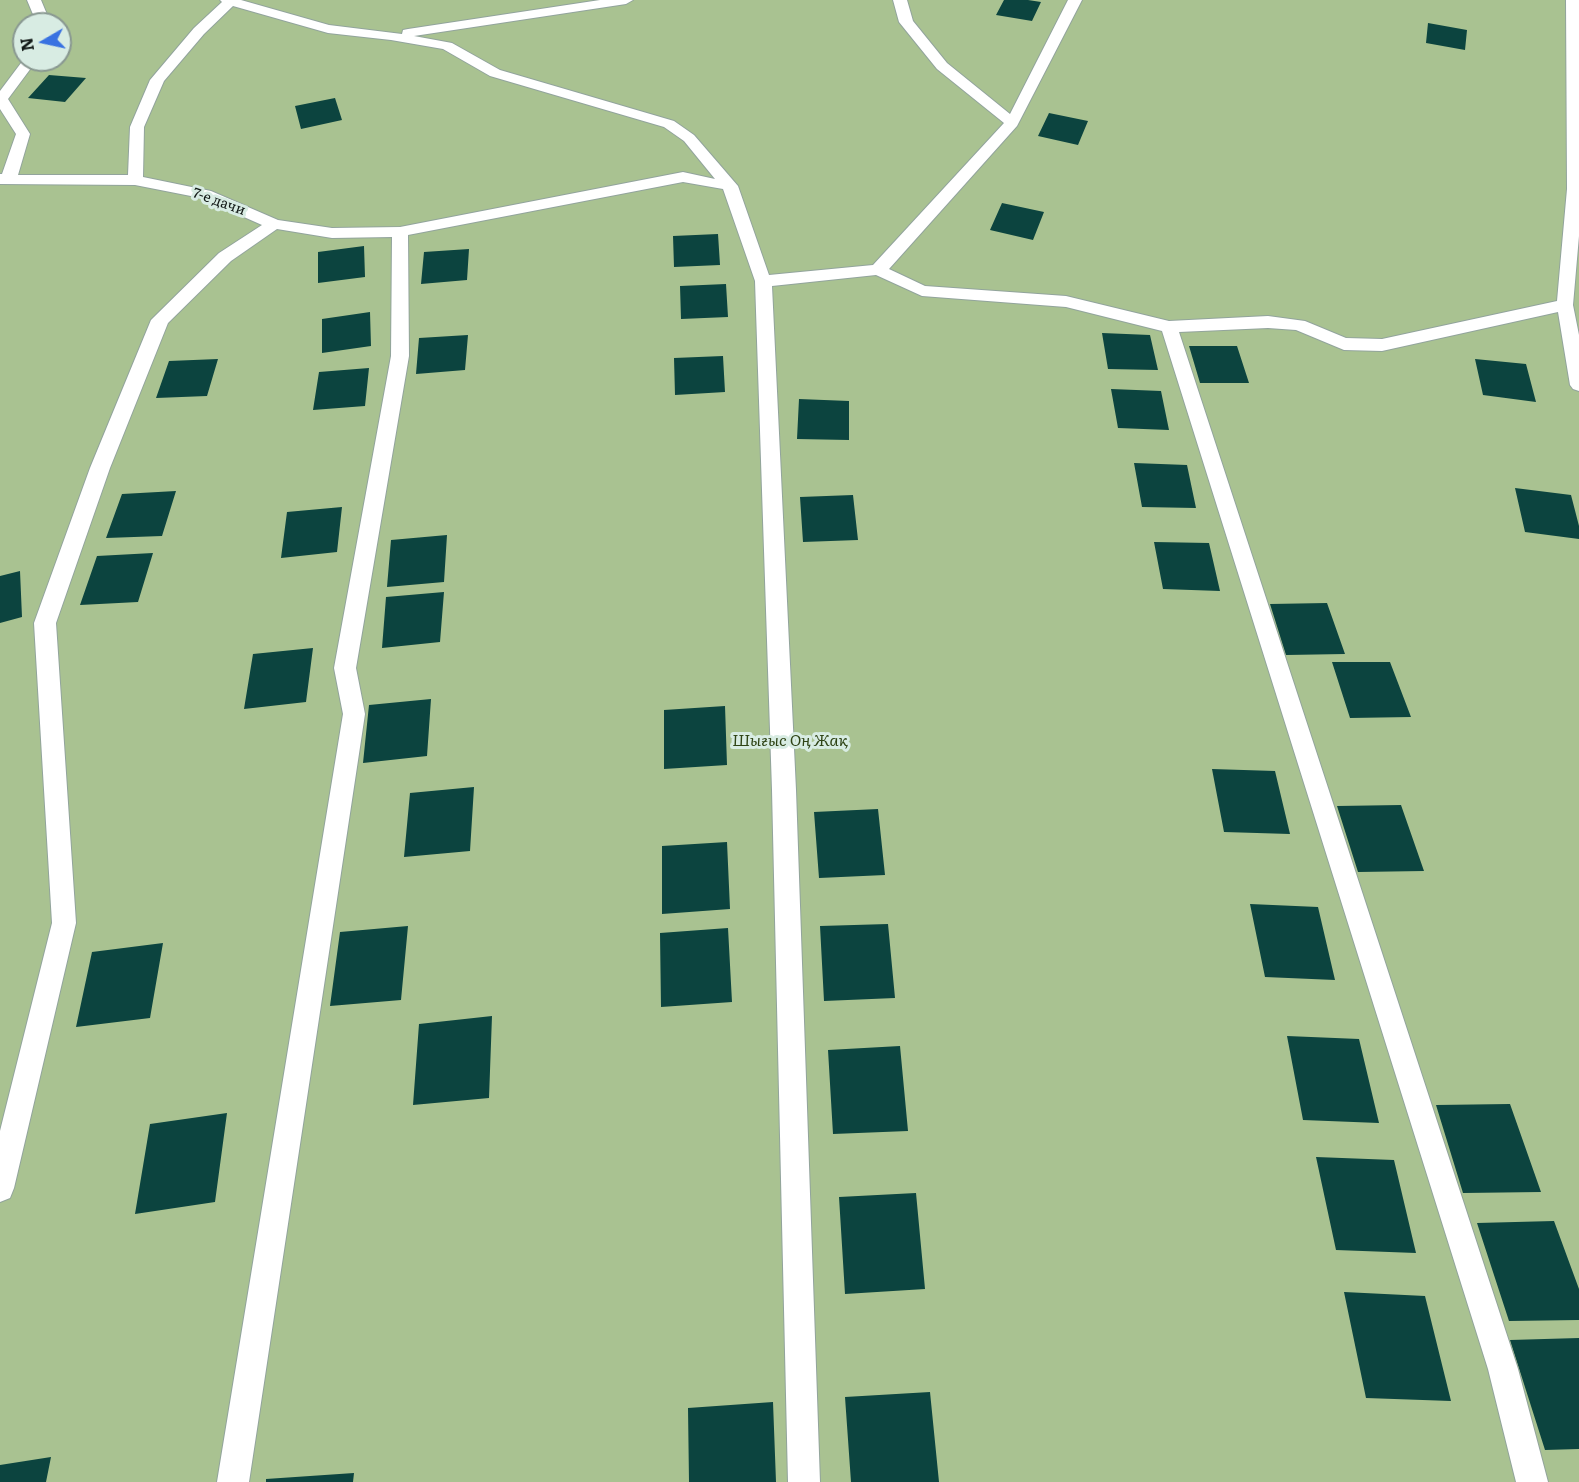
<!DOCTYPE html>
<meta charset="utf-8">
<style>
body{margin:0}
#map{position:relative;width:1579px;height:1482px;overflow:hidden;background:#d8ece3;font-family:Literata,serif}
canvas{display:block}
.north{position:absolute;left:12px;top:12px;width:60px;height:60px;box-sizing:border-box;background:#d8ece3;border:2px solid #899891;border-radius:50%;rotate:261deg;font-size:16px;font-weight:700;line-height:24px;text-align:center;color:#121916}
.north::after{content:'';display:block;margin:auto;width:21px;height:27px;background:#3972e1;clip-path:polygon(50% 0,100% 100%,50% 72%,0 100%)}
</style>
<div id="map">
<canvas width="1579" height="1482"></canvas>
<div class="north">N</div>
</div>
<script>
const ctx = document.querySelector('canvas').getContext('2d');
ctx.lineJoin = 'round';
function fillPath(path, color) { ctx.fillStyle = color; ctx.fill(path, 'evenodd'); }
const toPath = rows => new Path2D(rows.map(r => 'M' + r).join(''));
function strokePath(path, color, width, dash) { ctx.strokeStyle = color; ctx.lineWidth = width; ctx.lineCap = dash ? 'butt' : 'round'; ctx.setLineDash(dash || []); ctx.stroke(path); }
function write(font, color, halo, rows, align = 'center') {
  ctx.font = font + ' Literata,serif'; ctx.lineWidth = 6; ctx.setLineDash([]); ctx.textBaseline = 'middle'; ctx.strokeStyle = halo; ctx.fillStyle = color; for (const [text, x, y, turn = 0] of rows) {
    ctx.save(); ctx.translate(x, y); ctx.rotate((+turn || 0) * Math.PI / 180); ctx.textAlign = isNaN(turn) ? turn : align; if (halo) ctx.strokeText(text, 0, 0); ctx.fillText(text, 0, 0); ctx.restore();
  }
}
const green = toPath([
 [0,0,1579,0,1579,1482,0,1482],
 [24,24,60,24,60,60,24,60]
]);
const building = toPath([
 [1004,0,1028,0,1041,2,1032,21,996,15],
 [1428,23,1467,30,1465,50,1426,43],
 [49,75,86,78,65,102,28,98],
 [335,98,342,120,301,129,295,106],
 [1049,113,1088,121,1078,145,1038,136],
 [1002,203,1044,212,1033,240,990,230],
 [718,234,720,265,674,267,673,236],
 [364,246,365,277,318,283,318,252],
 [469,249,467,280,421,284,424,252],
 [726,284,728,317,681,319,680,286],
 [370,312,371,346,322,353,322,319],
 [1102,333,1150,335,1158,370,1108,369],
 [468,335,465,370,416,374,419,338],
 [1189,346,1237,346,1249,383,1200,383],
 [723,356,725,392,675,395,674,358],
 [218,359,207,396,156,398,169,361],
 [1475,359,1526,364,1536,402,1483,395],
 [369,368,365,406,313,410,319,372],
 [1111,389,1161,391,1169,430,1118,428],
 [799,399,849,401,849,440,797,439],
 [1134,463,1187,465,1196,508,1142,507],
 [1515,488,1571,495,1579,526,1579,539,1525,532],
 [176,491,162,536,106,538,122,494],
 [853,495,858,540,803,542,800,497],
 [342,507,337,552,281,558,287,512],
 [447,535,444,582,387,587,391,540],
 [1154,542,1209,543,1220,591,1163,589],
 [153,553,138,602,80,605,97,556],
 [20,571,22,617,0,623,0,576],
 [444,592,440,642,382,648,386,597],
 [1327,603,1345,654,1286,655,1270,604],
 [313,648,306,702,244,709,253,654],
 [1332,662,1390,662,1411,717,1350,718],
 [431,699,427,756,363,763,369,705],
 [725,706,727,765,664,769,664,710],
 [1212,769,1275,771,1290,834,1224,832],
 [474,787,470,851,404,857,410,793],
 [1401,805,1424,871,1358,872,1337,806],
 [878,809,885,875,819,878,814,812],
 [727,842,730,909,662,914,662,846],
 [1250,904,1318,907,1335,980,1265,977],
 [888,924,895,998,824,1001,820,926],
 [408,926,401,1000,330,1006,340,932],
 [728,928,732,1002,661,1007,660,933],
 [163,943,150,1018,76,1027,92,952],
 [492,1016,489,1098,413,1105,419,1024],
 [1287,1036,1359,1039,1379,1123,1303,1120],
 [900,1046,908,1131,833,1134,828,1050],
 [1510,1104,1541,1192,1463,1193,1436,1105],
 [227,1113,215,1202,135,1214,150,1124],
 [1316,1157,1394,1160,1416,1253,1336,1250],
 [916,1193,925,1289,845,1294,839,1197],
 [1554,1221,1579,1289,1579,1320,1509,1321,1477,1223],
 [1344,1292,1425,1296,1451,1401,1366,1398],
 [1579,1338,1579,1449,1545,1450,1510,1340],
 [930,1392,939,1482,851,1482,845,1397],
 [773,1402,776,1482,689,1482,688,1408],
 [51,1457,46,1482,0,1482,0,1465],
 [354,1473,353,1482,266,1482,266,1479]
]);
const lane = toPath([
 [27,0,41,0,51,24,37,24,27,0],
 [220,0,241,0,329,25,402,34,403,30,408,29,600,0,633,0,626,4,414,36,452,43,500,70,674,121,694,135,738,186,769,275,873,265,1004,123,937,69,899,22,893,0,907,0,913,21,947,63,1010,114,1068,0,1082,0,1017,126,889,269,925,286,1066,296,1169,321,1268,316,1305,321,1346,338,1382,339,1557,301,1567,189,1566,0,1579,0,1579,236,1573,305,1579,335,1579,391,1573,389,1570,385,1558,312,1382,351,1344,350,1296,330,1268,328,1179,332,1518,1369,1548,1482,1516,1482,1488,1369,1162,331,1066,307,922,296,876,275,772,286,796,790,820,1482,788,1482,772,790,755,281,723,189,683,182,408,235,409,356,356,668,365,714,249,1482,217,1482,343,714,334,668,391,356,392,237,332,238,277,229,231,261,168,323,110,468,56,623,76,923,14,1188,10,1198,0,1202,0,1131,52,923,34,623,90,468,151,320,219,253,262,225,201,198,135,185,0,184,0,174,2,174,16,134,0,109,0,91,24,59,37,60,8,99,30,134,18,175,128,175,130,127,150,80,194,28,222,2,220,0],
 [233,6,328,33,391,40,443,49,490,76,664,127,684,141,715,179,683,172,400,227,332,228,278,220,211,191,143,177,144,127,164,81,204,34,233,6]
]);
const farStreetnames = [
 ["7-е дачи",219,202,20]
];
const parkNames = [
 ["Шығыс Оң Жақ",790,741]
];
fillPath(green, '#a9c291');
fillPath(building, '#0c443f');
strokePath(lane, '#92a49c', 2);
fillPath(lane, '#fff');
write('14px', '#121916', '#d8ece3', farStreetnames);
write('italic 16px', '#2e4315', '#d8ece3', parkNames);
</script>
